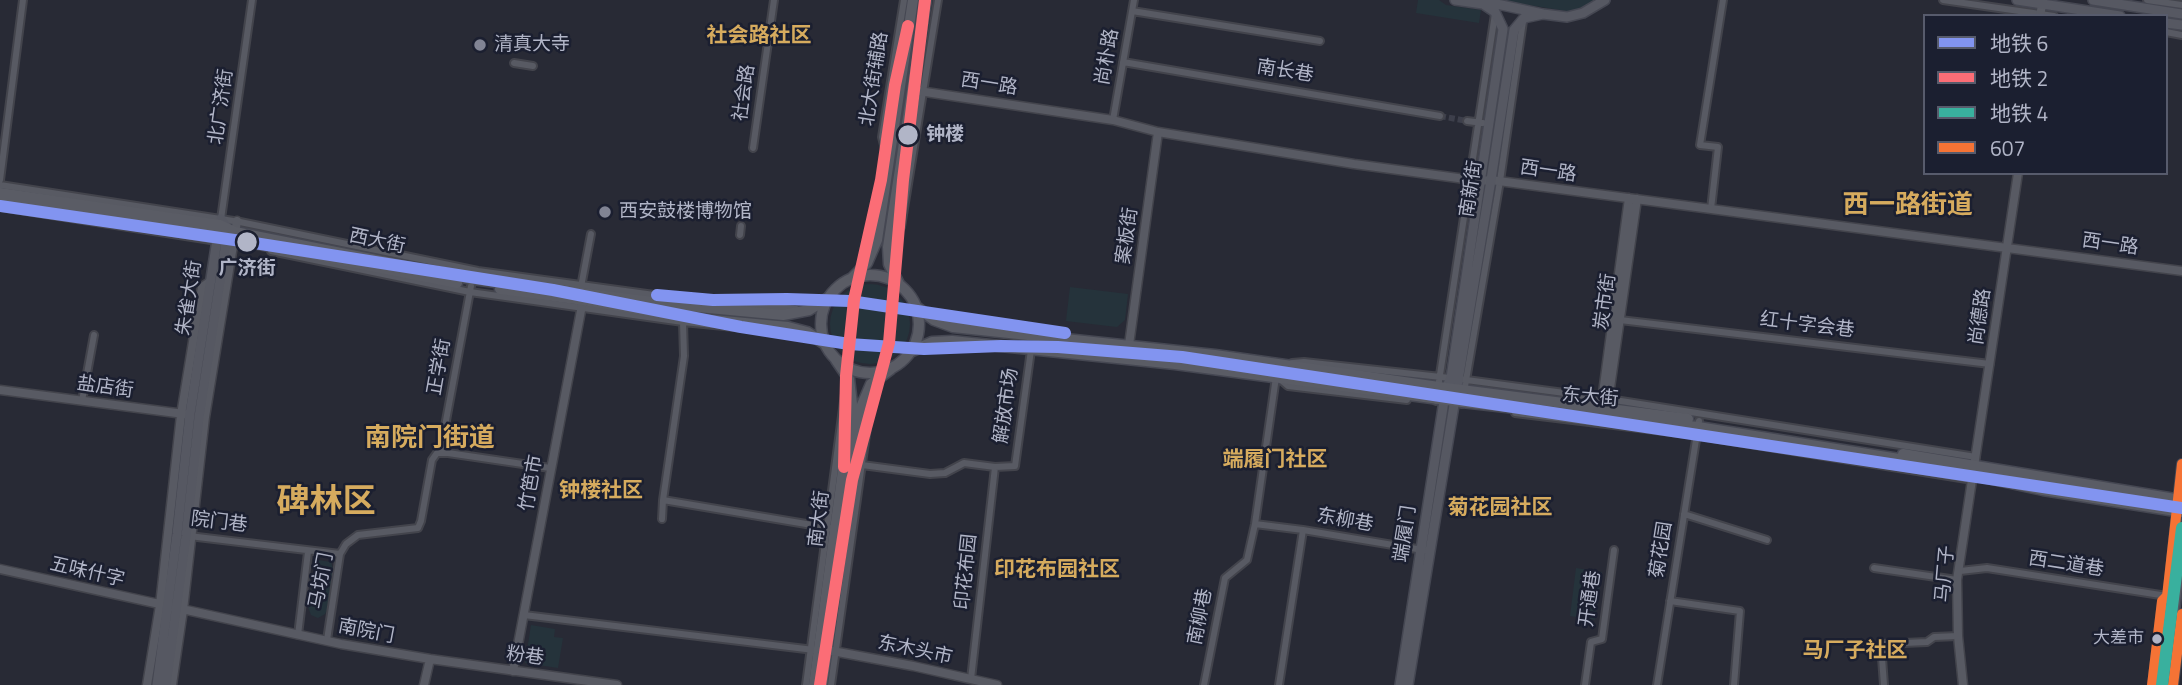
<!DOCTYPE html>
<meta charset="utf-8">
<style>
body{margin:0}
#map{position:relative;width:2182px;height:685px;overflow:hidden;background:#282a35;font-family:"Titillium Web","Noto Sans SC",sans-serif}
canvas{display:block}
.legend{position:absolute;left:1923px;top:14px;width:245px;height:161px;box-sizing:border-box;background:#1b1f30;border:2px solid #575b6c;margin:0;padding:9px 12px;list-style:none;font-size:21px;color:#b1b5c7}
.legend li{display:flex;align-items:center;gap:14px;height:35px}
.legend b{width:35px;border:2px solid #575b6c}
</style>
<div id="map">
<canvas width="2182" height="685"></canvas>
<ul class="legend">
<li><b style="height:9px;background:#8294f0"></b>地铁 6</li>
<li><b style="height:9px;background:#fb6d76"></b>地铁 2</li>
<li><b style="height:9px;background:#39b09e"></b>地铁 4</li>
<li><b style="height:9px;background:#f57335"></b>607</li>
</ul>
</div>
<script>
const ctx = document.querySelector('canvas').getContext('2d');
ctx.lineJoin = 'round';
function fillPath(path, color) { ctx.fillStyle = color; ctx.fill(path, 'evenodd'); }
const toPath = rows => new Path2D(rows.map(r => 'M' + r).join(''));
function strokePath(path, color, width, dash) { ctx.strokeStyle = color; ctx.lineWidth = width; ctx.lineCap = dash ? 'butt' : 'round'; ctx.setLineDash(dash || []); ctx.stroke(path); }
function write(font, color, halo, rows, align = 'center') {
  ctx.font = font + ' "Titillium Web","Noto Sans SC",sans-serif'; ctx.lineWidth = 5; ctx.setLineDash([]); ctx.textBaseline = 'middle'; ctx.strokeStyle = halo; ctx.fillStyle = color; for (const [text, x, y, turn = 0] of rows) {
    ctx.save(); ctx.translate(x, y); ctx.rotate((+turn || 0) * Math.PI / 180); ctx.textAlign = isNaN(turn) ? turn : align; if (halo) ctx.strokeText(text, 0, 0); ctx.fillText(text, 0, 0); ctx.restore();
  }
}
const green = toPath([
 [1418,0,1439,0,1446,5,1481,10,1479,23,1416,13],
 [1496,0,1597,0,1588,7,1573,12],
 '830 324a40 40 0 1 1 80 0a40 40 0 1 1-80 0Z',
 [1070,287,1128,294,1125,320,1117,327,1066,321],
 [318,560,331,562,333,569,327,610,325,614,318,618,311,615,308,607,315,565],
 [1576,568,1602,572,1595,620,1570,616],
 [531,625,555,629,554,637,563,638,558,668,525,663]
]);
const minorTunnel = toPath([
 [1440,116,1467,121]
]);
const minor = toPath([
 [1943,0,2054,16],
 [2147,0,2182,5],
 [1132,11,1320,41],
 [2166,32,2182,35],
 [1123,62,1440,116],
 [514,63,533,66],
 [1113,120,1134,0],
 [1467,121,1483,123],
 [753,148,774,0],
 [887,157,882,137,904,0],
 [0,180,23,0],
 [0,185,240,222,478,271,669,297,796,309],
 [0,207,230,243],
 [1711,209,1718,147,1700,145,1723,0],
 [221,219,252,0],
 [740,235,741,226],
 [890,240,901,227,938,0],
 [271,251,470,292,683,322,796,333],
 [581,287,591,234],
 [1620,320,1990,364],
 [1292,363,1304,362,1459,379,1602,398,1976,457],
 [1281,380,1288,386,1407,400],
 [82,401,94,335],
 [1436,401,1495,14],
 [1462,404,1500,181,1523,21],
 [1515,413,1688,434,1973,480],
 [440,453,471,286],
 [862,465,930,474,945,473,964,463,995,467,1015,466,1031,350],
 [663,500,830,528],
 [1684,514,1767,540],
 [662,519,663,500,684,356,683,322,685,321],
 [1255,524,1303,530,1429,551],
 [189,536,340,554],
 [1874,568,1957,580],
 [1960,571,1987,568,2167,596,2162,601,2152,685],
 [1670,601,1740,611,1734,685],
 [524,615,814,650],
 [298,635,308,552],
 [327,640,340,554,346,544,358,535,418,528,421,521,432,460,437,453,448,453,550,468],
 [971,679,995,467],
 [806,685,846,386],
 [831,685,870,406,876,383],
 [1204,685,1225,578,1247,560,1255,524,1276,377],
 [1279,685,1303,530],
 [1585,685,1591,642,1602,639,1614,550],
 [1657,685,1699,421],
 [1884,685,1881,644,1927,642,1934,637,1958,636]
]);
const tertiary = toPath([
 [2040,16,2043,0],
 [912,90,1113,120,1158,132,1354,164,1480,181,1491,180,2182,271],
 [1129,345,1158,132],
 [0,390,184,414],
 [1601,408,1629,198],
 [1607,409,1637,199],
 [0,569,341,644,430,659,617,685],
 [827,650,913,666,997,685],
 [513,671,583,300],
 [147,685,160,605,181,415,202,287,211,281],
 [172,685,183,610,205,417,237,221],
 [424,685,430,659],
 [1963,685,1958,636,1957,580,2018,173]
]);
const secondary = toPath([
 [1455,0,1483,4,1497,4,1543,14,1567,17,1583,13,1605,0],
 [2017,0,2120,16],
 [2093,0,2182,14],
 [2166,23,2182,25],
 [157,685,177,534,190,414,219,227],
 [166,685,186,536,199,417,228,229,221,219],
 [1400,685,1446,388,1451,378,1503,29,1495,12,1483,4],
 [1408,685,1491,180,1514,30,1524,18,1543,14],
 [2159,685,2182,464],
 [2166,685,2182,546],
 [2173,685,2182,614]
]);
const primary = toPath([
 [0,193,220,225,235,232,472,279,677,305,783,315,809,310,828,298],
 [0,200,219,233,234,239,457,283],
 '821 324a49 49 0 1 1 98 0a49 49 0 1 1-98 0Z',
 [853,277,867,263,877,240,913,0],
 [899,284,889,264,888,247,926,0],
 [500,289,583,300,691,318,788,327,807,332,825,344],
 [915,306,934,320,953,327,1215,355,1446,388,1688,419],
 [910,352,932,342,952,341,1175,364,1462,402,1596,417,1611,417,1698,427,1899,459,2043,490,2182,512],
 [1903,454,2182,500],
 [814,685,852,404,849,379,836,360],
 [822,685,862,405,871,384,891,369]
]);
const bus1 = toPath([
 [2152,685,2162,601,2167,596,2182,464],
 [2173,685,2182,614]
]);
const metro1 = toPath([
 [0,206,248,242,553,290,741,327,849,344,924,349,1001,346,1058,347,1182,357,2182,508],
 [657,295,713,300,787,299,850,301,1065,333]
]);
const metro2 = toPath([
 [844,467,846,376,854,300,881,180,895,85,908,26],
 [820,685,852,480,889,343,903,180,925,0]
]);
const metro3 = toPath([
 [2162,685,2182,528]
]);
const markers = [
 [480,45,7,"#818494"],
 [908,135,11,"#b1b5c7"],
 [605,212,7,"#818494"],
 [247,242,11,"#b1b5c7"],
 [2157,639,6,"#b1b5c7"]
];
const busNames = [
 ["大差市",2144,639]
];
const poiNames = [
 ["清真大寺",494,45],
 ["西安鼓楼博物馆",619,212]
];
const streetNames = [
 ["尚朴路",1108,57,-80],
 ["南长巷",1285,72,9],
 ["北大街辅路",875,79,-81],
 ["西一路",989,85,9],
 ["社会路",745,93,-82],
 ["北广济街",222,107,-82],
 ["西一路",1548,172,8],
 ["南新街",1472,189,-81],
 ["案板街",1128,236,-82],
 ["西大街",377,242,12],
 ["西一路",2110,245,8],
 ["朱雀大街",190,298,-81],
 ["炭市街",1606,302,-82],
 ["尚德路",1981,317,-82],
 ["红十字会巷",1807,326,7],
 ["正学街",440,367,-80],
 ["盐店街",105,388,8],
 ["东大街",1590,398,5],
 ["解放市场",1007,406,-82],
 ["竹笆市",532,483,-80],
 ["南大街",820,519,-83],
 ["东柳巷",1345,521,10],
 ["院门巷",219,523,7],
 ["端履门",1406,534,-81],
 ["菊花园",1662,550,-81],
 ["西二道巷",2066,565,9],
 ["印花布园",967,572,-84],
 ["五味什字",87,573,13],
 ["马厂子",1946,574,-85],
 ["马坊门",322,581,-79],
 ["开通巷",1591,599,-82],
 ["南柳巷",1201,617,-79],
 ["南院门",366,632,11],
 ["东木头市",915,651,12],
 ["粉巷",525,657,8]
];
const stopNames = [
 ["钟楼",926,135],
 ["广济街",247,269,"center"]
];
const neighbourhoodNames = [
 ["社会路社区",759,37],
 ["端履门社区",1275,461],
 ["钟楼社区",601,492],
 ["菊花园社区",1500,509],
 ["印花布园社区",1057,571],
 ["马厂子社区",1855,652]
];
const districtNames = [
 ["西一路街道",1908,207],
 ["南院门街道",430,440]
];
const townNames = [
 ["碑林区",326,504]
];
fillPath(green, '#25333b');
strokePath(minorTunnel, '#3d3f4b', 6, [6, 3]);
strokePath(minor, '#43444c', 10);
strokePath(tertiary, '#43444c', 11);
strokePath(secondary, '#454752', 12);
strokePath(primary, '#454752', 13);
strokePath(minor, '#585a63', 6);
strokePath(tertiary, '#585a63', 8);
strokePath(secondary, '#565862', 9);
strokePath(primary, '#5a5c65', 10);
strokePath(bus1, '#f57335', 10);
strokePath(metro1, '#8294f0', 12);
strokePath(metro2, '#fb6d76', 12);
strokePath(metro3, '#39b09e', 12);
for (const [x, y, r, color] of markers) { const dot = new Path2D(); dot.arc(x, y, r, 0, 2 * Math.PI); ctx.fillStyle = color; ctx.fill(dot); strokePath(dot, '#1b1f30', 2.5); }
write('17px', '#b1b5c7', '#1b1f30', busNames, 'right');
write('19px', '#b1b5c7', '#1b1f30', poiNames, 'left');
write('19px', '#b1b5c7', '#1b1f30', streetNames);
write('bold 19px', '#b1b5c7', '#1b1f30', stopNames, 'left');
write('bold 21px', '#d6ab5e', '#1b1f30', neighbourhoodNames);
write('bold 26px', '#d6ab5e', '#1b1f30', districtNames);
write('bold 33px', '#d6ab5e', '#1b1f30', townNames);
</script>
